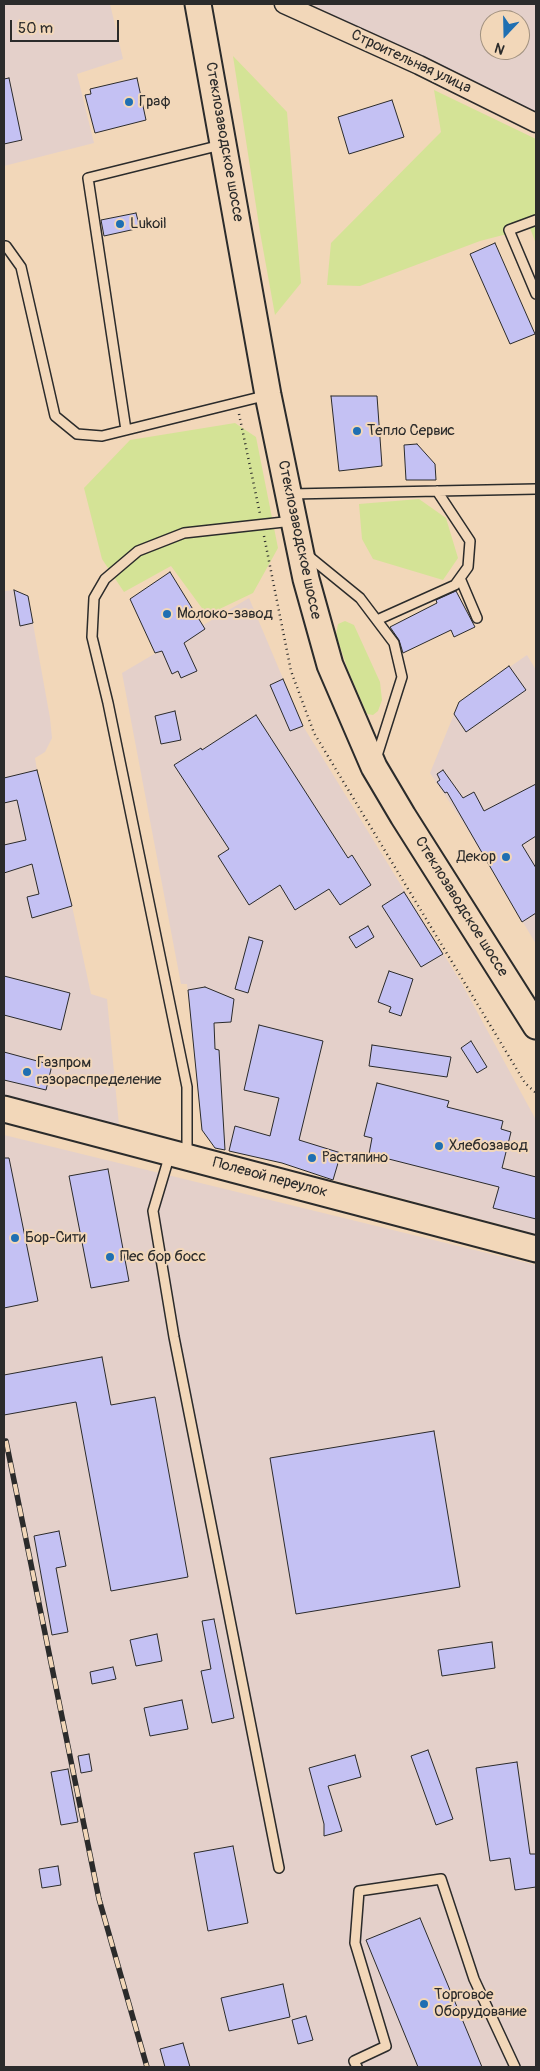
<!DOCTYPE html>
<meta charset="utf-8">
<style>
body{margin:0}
#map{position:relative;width:540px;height:2071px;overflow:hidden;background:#f2d7b9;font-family:Pangolin,sans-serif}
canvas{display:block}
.frame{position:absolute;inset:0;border:5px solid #2b2b2b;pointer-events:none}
.north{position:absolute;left:480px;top:10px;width:50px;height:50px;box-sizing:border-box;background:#f2d7b9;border:1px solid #a29280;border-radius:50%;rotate:201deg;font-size:14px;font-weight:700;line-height:20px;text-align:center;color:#2b2b2b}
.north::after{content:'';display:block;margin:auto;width:18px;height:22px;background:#1f6fb2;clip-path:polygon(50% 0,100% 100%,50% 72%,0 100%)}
.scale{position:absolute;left:10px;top:20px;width:109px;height:22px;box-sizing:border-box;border:2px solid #2b2b2b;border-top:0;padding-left:6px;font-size:15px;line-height:18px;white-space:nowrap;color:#2b2b2b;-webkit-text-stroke:4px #f2d7b9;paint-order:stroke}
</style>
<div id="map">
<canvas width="540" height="2071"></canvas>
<div class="frame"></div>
<div class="north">N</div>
<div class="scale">50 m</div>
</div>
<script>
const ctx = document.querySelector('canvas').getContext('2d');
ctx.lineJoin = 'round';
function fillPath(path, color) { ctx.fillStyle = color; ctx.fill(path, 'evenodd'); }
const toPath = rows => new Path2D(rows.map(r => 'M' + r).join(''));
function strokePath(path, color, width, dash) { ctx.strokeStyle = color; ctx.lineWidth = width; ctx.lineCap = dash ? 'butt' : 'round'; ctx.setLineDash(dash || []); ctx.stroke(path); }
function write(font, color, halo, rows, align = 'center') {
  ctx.font = font + ' Pangolin,sans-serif'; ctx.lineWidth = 4; ctx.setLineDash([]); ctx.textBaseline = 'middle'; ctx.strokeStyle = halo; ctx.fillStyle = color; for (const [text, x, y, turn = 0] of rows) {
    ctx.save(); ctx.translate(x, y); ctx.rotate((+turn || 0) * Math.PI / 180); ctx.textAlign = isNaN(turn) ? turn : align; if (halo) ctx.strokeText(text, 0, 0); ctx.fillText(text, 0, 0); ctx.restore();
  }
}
const built = toPath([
 [4,4,110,4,123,59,77,74,94,143,4,166],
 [311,4,536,4,536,113],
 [490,20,520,20,520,50,490,50],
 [14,590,28,596,50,718,52,738,45,752,35,758,37,770,72,906,91,994,107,999,119,1125,4,1097,4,591],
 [249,598,303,726,462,984,536,1120,536,1234,333,1180,282,1163,215,1148,202,1130,187,984,181,984,122,673],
 [527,655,536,670,536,944,463,822,430,773,459,702],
 [4,1135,536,1265,536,2067,4,2067]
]);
const green = toPath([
 [233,56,287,112,301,283,275,315,260,232],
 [434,90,536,139,536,244,530,228,480,241,360,286,327,285,331,243,441,132],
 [235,423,256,437,278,548,253,593,207,615,171,566,124,592,102,559,84,488,130,440],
 [419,499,446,518,458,558,443,580,373,559,362,539,359,504],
 [345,621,354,625,380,682,382,700,378,711,373,715,367,714,348,670,336,635,338,624]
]);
const building = toPath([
 [9,78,22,140,4,144,4,79,9,78],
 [137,78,146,120,95,133,85,95,91,94,90,89,137,78],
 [392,100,404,137,349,154,338,117,392,100],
 [136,213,140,228,104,236,101,220,136,213],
 [495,243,535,334,510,344,470,254,495,243],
 [331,396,377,396,382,466,339,471,331,396],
 [417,444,435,464,436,480,406,480,404,445,417,444],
 [170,572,205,629,184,643,197,671,181,678,178,671,172,674,162,651,155,653,130,599,170,572],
 [14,590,28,596,33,623,20,626,14,590],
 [456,591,475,627,454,637,451,630,403,653,399,640,390,627,437,603,436,600,456,591],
 [509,666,526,690,466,732,454,714,459,702,509,666],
 [283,679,303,726,290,731,270,685,283,679],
 [175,711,181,740,161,744,155,716,175,711],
 [256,715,348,858,352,855,371,885,340,905,329,889,295,910,280,885,249,905,218,856,229,849,174,765,201,748,202,750,256,715],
 [37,770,72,906,32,918,27,897,39,894,32,864,4,873,4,845,26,840,17,800,4,803,4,778,37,770],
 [443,770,463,798,474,792,484,811,536,784,536,836,522,845,536,868,536,913,522,922,447,792,445,793,437,782,440,780,437,774,443,770],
 [404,892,443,954,421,967,382,906,404,892],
 [368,926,374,937,356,948,349,937,368,926],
 [249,937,263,941,248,993,235,989,249,937],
 [389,971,413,979,401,1016,389,1012,391,1007,378,1002,389,971],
 [4,976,70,993,61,1030,4,1015,4,976],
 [205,987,234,999,231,1022,214,1023,215,1049,219,1050,225,1150,215,1148,202,1130,188,990,205,987],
 [259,1025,323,1041,299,1140,341,1153,333,1180,282,1163,229,1151,235,1126,270,1136,279,1098,244,1090,259,1025],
 [471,1041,487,1067,477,1073,461,1048,471,1041],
 [372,1045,451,1057,447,1077,369,1066,372,1045],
 [4,1052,52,1065,46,1090,4,1080,4,1052],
 [377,1083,449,1101,447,1107,503,1121,501,1129,511,1132,502,1168,536,1177,536,1219,493,1208,499,1187,369,1154,372,1138,364,1136,377,1083],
 [4,1158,9,1158,38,1301,4,1308,4,1158],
 [108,1169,129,1281,91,1288,69,1176,108,1169],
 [102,1357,111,1405,155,1397,188,1577,111,1591,76,1402,4,1415,4,1375,102,1357],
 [434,1431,460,1587,296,1614,270,1458,434,1431],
 [59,1531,66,1566,56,1568,68,1632,52,1635,34,1536,59,1531],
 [214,1619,234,1718,212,1723,201,1671,211,1669,202,1621,214,1619],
 [157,1634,162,1661,136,1666,130,1640,157,1634],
 [492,1642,495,1668,442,1676,438,1650,492,1642],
 [113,1667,116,1679,92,1684,90,1672,113,1667],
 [182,1700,188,1729,150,1736,144,1708,182,1700],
 [428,1750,453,1819,436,1825,411,1756,428,1750],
 [89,1754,92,1771,81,1773,78,1756,89,1754],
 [355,1755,361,1777,328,1786,342,1831,324,1836,324,1824,309,1768,355,1755],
 [517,1762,530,1854,536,1854,536,1887,515,1890,510,1858,490,1861,476,1768,517,1762],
 [68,1769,78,1822,61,1825,51,1772,68,1769],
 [233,1846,248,1923,208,1931,194,1853,233,1846],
 [58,1866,61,1885,42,1888,39,1869,58,1866],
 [420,1918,482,2067,418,2067,366,1940,420,1918],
 [283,1984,290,2017,229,2031,221,1998,283,1984],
 [306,2016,313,2040,298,2044,292,2020,306,2016],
 [183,2043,190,2067,165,2067,160,2049,183,2043]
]);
const path = toPath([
 [239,414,260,514],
 [264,536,291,671,314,733,525,1083,536,1093]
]);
const lane = toPath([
 [536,220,509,230,536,294],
 [4,246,6,246,21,267,55,416,77,434,102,436,268,395],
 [126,430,88,178,221,145],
 [291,494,536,489],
 [306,554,360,598,394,643,402,677,376,759],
 [460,578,477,618],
 [377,620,455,585,468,567,470,541,437,491],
 [170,1154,153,1211,174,1337,279,1868],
 [187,1156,187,1087,108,703,92,637,94,598,105,579,138,551,184,533,293,521],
 [357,2067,354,2061,386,2046,355,1943,359,1891,441,1879,474,1979,515,2067]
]);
const street = toPath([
 [284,4,419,65,536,123]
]);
const secondary = toPath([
 [198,4,268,395,306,579,330,665,374,767,403,816,536,1026],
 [4,1109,536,1249]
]);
const rail = toPath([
 [6,1441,99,1899,147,2067]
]);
const markers = [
 [129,102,5,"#1f6fb2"],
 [120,224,5,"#1f6fb2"],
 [357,431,5,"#1f6fb2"],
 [167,614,5,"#1f6fb2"],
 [506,857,5,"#1f6fb2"],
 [27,1072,5,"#1f6fb2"],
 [439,1146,5,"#1f6fb2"],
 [312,1158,5,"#1f6fb2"],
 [15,1238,5,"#1f6fb2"],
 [110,1257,5,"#1f6fb2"],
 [424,2004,5,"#1f6fb2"]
];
const streetNames = [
 ["Строительная улица",411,62,25],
 ["Стеклозаводское шоссе",224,142,80],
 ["Стеклозаводское шоссе",299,540,78],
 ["Стеклозаводское шоссе",461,907,58],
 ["Полевой переулок",270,1178,15]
];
const poiNames = [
 ["Граф",139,102],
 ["Lukoil",130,224],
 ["Тепло Сервис",367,431],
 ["Молоко-завод",177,614],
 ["Декор",496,857,"right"],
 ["Газпром",37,1063],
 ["газораспределение",37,1080],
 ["Хлебозавод",449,1146],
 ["Растяпино",322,1158],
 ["Бор-Сити",25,1238],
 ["Пес бор босс",120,1257],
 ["Торговое",434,1995],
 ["Оборудование",434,2012]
];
fillPath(built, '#e4d0ca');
fillPath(green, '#d4e396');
fillPath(building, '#c4c1f3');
strokePath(building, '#2b2b2b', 1);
strokePath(lane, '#2b2b2b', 12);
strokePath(street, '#2b2b2b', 21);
strokePath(secondary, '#2b2b2b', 29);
strokePath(path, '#2b2b2b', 2.5, [1, 4]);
strokePath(lane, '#f2d7b9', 9);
strokePath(street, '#f2d7b9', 18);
strokePath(secondary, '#f2d7b9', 25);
strokePath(rail, '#2b2b2b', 5.5);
strokePath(rail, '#f2d7b9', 4, [11]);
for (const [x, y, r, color] of markers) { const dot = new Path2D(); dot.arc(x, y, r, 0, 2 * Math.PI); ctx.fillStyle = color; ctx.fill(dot); strokePath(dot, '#f2d7b9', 2); }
write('15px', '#2b2b2b', '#f2d7b9', streetNames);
write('15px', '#2b2b2b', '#f2d7b9', poiNames, 'left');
</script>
